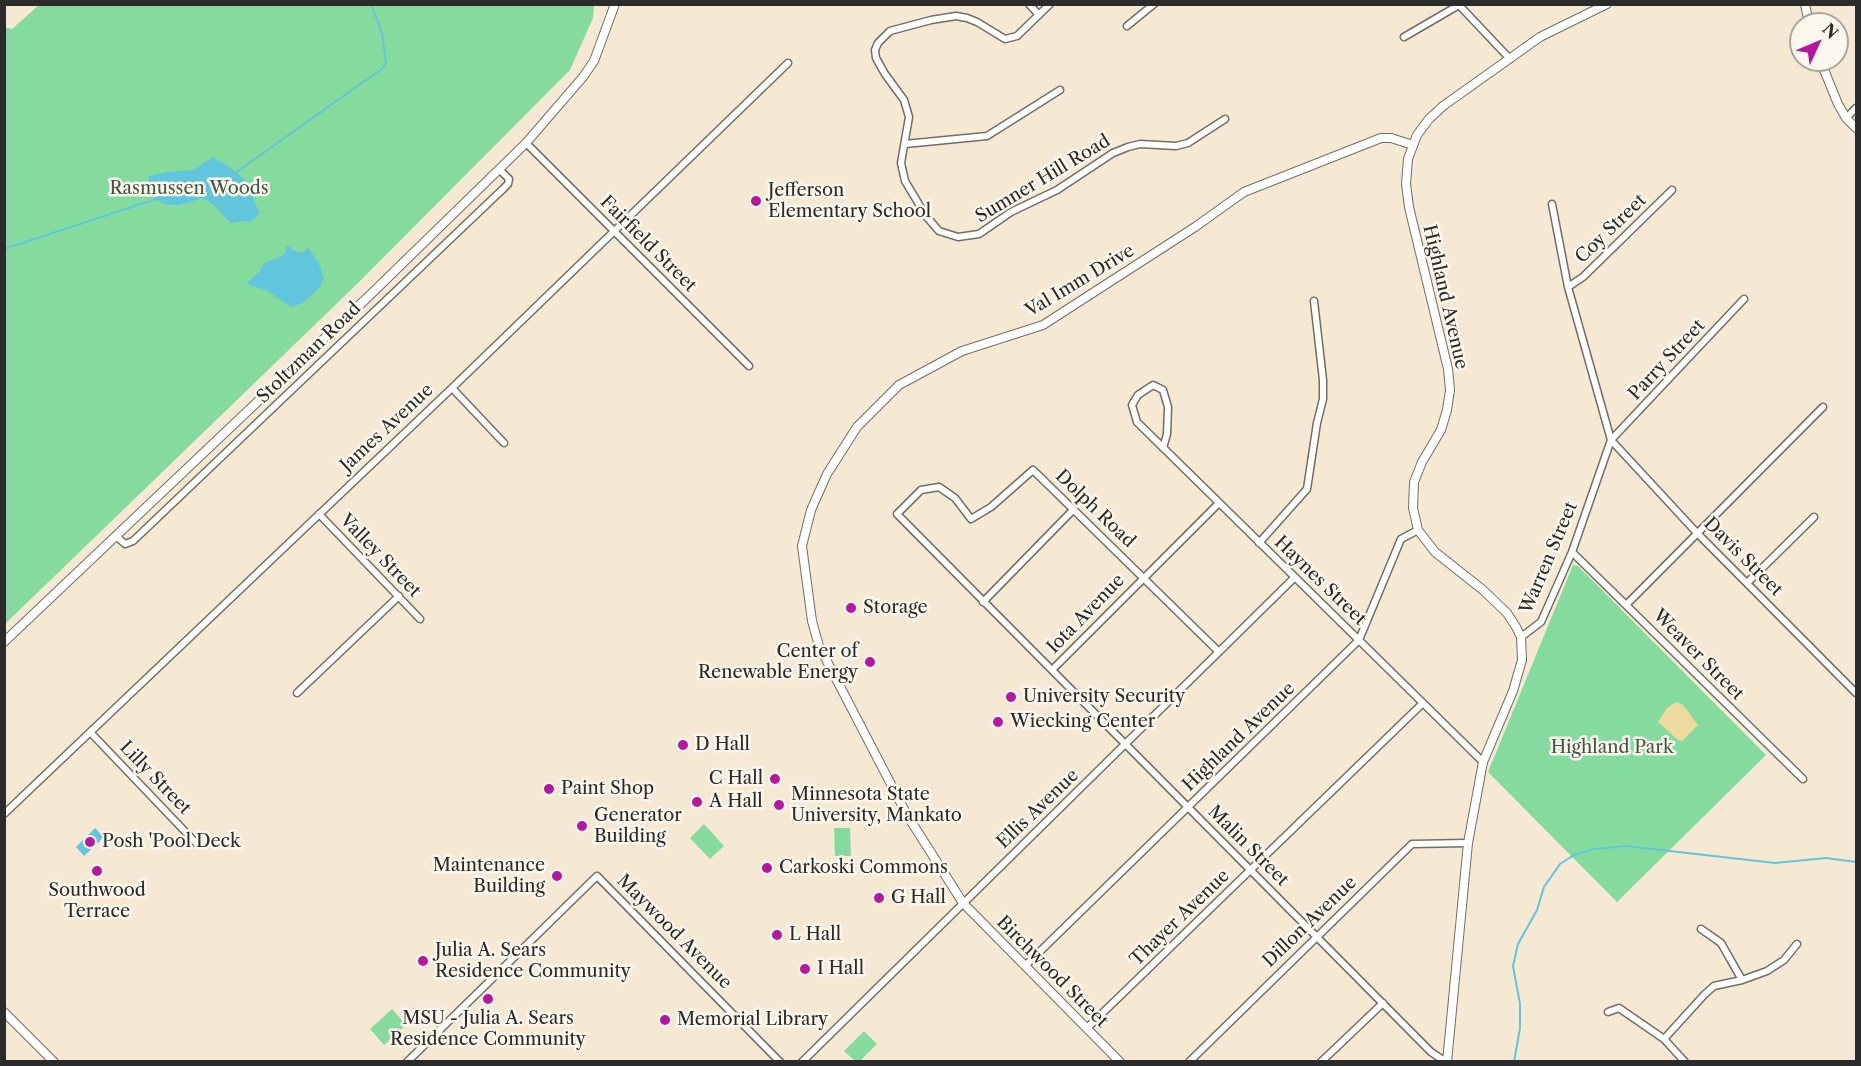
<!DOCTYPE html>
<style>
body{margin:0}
#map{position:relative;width:1861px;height:1066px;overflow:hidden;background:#f6e9d3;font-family:"Libre Caslon Text",serif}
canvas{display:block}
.frame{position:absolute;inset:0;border:6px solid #2b2b2b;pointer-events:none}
.north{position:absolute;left:1789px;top:12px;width:60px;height:60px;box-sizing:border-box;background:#fbf7ec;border:2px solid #a8a59f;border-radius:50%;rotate:46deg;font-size:16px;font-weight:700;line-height:24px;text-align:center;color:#2b2b2b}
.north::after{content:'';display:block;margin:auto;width:21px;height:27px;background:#b5179e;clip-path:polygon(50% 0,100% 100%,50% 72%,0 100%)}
</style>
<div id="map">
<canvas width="1861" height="1066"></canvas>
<div class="frame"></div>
<div class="north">N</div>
</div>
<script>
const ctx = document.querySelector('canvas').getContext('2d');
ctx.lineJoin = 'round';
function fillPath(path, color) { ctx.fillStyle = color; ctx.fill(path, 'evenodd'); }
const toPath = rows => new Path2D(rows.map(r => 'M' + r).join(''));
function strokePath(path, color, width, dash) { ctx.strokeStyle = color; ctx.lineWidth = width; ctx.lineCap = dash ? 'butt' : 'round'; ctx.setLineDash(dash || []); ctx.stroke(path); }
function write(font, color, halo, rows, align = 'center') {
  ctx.font = font + ' "Libre Caslon Text",serif'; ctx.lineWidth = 5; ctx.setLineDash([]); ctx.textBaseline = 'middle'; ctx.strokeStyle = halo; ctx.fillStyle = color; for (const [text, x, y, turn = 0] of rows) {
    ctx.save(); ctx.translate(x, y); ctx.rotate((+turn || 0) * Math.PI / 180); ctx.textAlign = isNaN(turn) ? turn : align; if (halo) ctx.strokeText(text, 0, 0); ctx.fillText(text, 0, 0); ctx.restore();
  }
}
const green = toPath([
 [40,4,594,5,593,18,570,70,356,285,5,624,5,27,12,29],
 [1573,565,1578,566,1766,755,1617,902,1488,772],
 [704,824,724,846,710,859,690,838],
 [834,828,850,828,851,856,835,856],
 [392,1009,406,1025,384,1045,370,1029],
 [864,1031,877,1044,860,1061,855,1061,844,1051]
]);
const sand = toPath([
 [1676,702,1683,705,1698,725,1682,741,1678,740,1658,722,1667,708]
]);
const water = toPath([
 [213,157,228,166,249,183,254,202,260,213,254,219,249,222,243,221,231,223,210,202,202,198,188,203,177,205,164,204,156,199,148,184,149,176,167,172,193,170],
 [287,245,294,251,302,253,308,247,318,262,324,278,320,287,312,295,302,303,291,307,266,290,251,286,247,283,262,269,263,264,285,254],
 [95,828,104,837,84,856,76,847]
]);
const stream = toPath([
 [235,173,383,68,386,63,382,33,371,4],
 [4,249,156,199],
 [1514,1062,1520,1028,1520,1004,1513,966,1518,944,1537,910,1544,887,1560,864,1574,855,1594,849,1626,846,1775,863,1826,858,1856,862]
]);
const minor = toPath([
 [1029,4,1039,15],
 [1050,4,1017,36,1005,39,977,22,967,18,956,16,931,20,890,31,878,43,875,50,876,58,885,74,904,100,909,117,901,163,905,181,926,216,939,231,958,237,979,234,1011,212,1057,190,1113,153,1128,147,1140,144,1176,146,1188,143,1225,119],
 [1458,4,1510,59],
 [1127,26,1154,4],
 [1404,37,1459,5],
 [1846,118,1856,108],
 [526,143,749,366],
 [905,144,987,136,1060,90],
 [1568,287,1583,277,1672,190],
 [1744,299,1611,440,1697,533,1856,693],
 [452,388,504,443],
 [1163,448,1167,434,1168,407,1163,390,1153,385,1138,395,1132,405,1137,422,1483,762],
 [319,514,420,619],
 [116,536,125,544,133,541,503,189,508,184,509,179,500,170],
 [1259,543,1307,489,1317,423,1323,399,1323,380,1314,301],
 [1572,552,1803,779],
 [1747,583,1814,517],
 [983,602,1073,510],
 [1626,605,1823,407],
 [1521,637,1541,622,1572,552,1611,440,1568,287,1552,204],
 [1219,652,1033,470,991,507,971,519,955,498,939,487,921,490,897,514,1431,1052,1446,1062],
 [1052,670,1219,503],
 [297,693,399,596],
 [90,732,197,844],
 [4,814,452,388,788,63],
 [1701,929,1721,943,1742,980],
 [1025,966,1359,640,1401,539,1418,530],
 [1608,1012,1619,1008,1664,1039,1685,1062],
 [1087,1028,1423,703],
 [1664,1039,1704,995,1714,986,1742,980,1767,971,1784,960,1797,944],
 [407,1062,597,876,780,1062],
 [802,1062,1295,577],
 [1189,1062,1412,844,1468,843],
 [1321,1062,1383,1003]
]);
const tertiary = toPath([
 [1805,4,1809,24],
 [1820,60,1838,104,1846,118,1856,128],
 [4,642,369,296,526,143,583,77,594,61,615,4],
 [4,1012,54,1062],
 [1120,1062,963,903,907,815,819,646,812,621,802,546,811,510,827,474,857,427,899,385,962,351,1043,325,1195,227,1244,192,1381,138,1391,138,1413,145],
 [1447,1062,1468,843,1483,762,1513,691,1522,660,1521,637,1516,627,1507,613,1483,590,1435,552,1418,530,1413,508,1414,482,1422,462,1441,430,1447,410,1450,390,1448,369,1409,207,1406,184,1408,159,1417,135,1429,119,1443,106,1540,37,1607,4]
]);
const markers = [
 [756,201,6,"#b5179e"],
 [851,608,6,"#b5179e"],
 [870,662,6,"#b5179e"],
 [1011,697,6,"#b5179e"],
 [998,722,6,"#b5179e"],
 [683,745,6,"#b5179e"],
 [775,779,6,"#b5179e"],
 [549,789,6,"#b5179e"],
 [697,802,6,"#b5179e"],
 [779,805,6,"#b5179e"],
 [582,826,6,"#b5179e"],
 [90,842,6,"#b5179e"],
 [767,868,6,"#b5179e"],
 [97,871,6,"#b5179e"],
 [557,876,6,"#b5179e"],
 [879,898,6,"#b5179e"],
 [777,935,6,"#b5179e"],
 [423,961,6,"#b5179e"],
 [805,969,6,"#b5179e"],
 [488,999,6,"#b5179e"],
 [665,1020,6,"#b5179e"]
];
const streetNames = [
 ["Sumner Hill Road",1043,179,-31],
 ["Coy Street",1611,229,-44],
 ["Fairfield Street",648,244,45],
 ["Val Imm Drive",1080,281,-31],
 ["Highland Avenue",1445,297,77],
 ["Stoltzman Road",309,353,-44],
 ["Parry Street",1667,360,-47],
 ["James Avenue",387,428,-43],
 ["Dolph Road",1095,509,44],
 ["Valley Street",380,556,46],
 ["Davis Street",1743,557,45],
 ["Warren Street",1549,558,-67],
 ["Haynes Street",1320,581,44],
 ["Iota Avenue",1086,614,-46],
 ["Weaver Street",1698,655,45],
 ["Highland Avenue",1239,737,-44],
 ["Lilly Street",155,778,46],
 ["Ellis Avenue",1038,809,-44],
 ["Malin Street",1248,846,45],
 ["Thayer Avenue",1180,918,-44],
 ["Dillon Avenue",1310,922,-44],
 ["Maywood Avenue",674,932,45],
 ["Birchwood Street",1052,972,45]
];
const parkNames = [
 ["Rasmussen Woods",189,189],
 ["Highland Park",1612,748]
];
const poiNames = [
 ["Jefferson",768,191],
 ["Elementary School",768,212],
 ["Storage",863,608],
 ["Center of",858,652,"right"],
 ["Renewable Energy",858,673,"right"],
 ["University Security",1023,697],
 ["Wiecking Center",1010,722],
 ["D Hall",695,745],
 ["C Hall",763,779,"right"],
 ["Paint Shop",561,789],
 ["Minnesota State",791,795],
 ["University, Mankato",791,816],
 ["A Hall",709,802],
 ["Generator",594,816],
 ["Building",594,837],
 ["Posh 'Pool Deck",102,842],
 ["Maintenance",545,866,"right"],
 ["Building",545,887,"right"],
 ["Carkoski Commons",779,868],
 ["Southwood",97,891,"center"],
 ["Terrace",97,912,"center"],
 ["G Hall",891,898],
 ["L Hall",789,935],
 ["Julia A. Sears",435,951],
 ["Residence Community",435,972],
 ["I Hall",817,969],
 ["MSU - Julia A. Sears",488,1019,"center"],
 ["Residence Community",488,1040,"center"],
 ["Memorial Library",677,1020]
];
fillPath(green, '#85db9d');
fillPath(sand, '#eeda9e');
fillPath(water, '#60c5dd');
strokePath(stream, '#60c5dd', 2);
strokePath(minor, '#726e66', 9);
strokePath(tertiary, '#726e66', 10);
strokePath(minor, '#fff', 6);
strokePath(tertiary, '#fff', 8);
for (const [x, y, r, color] of markers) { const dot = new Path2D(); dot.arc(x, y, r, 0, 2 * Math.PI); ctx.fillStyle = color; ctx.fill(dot); strokePath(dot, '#fbf7ec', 2); }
write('18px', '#2b2b2b', '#fbf7ec', streetNames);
write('18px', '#425748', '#fbf7ec', parkNames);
write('18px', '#2b2b2b', '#fbf7ec', poiNames, 'left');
</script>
